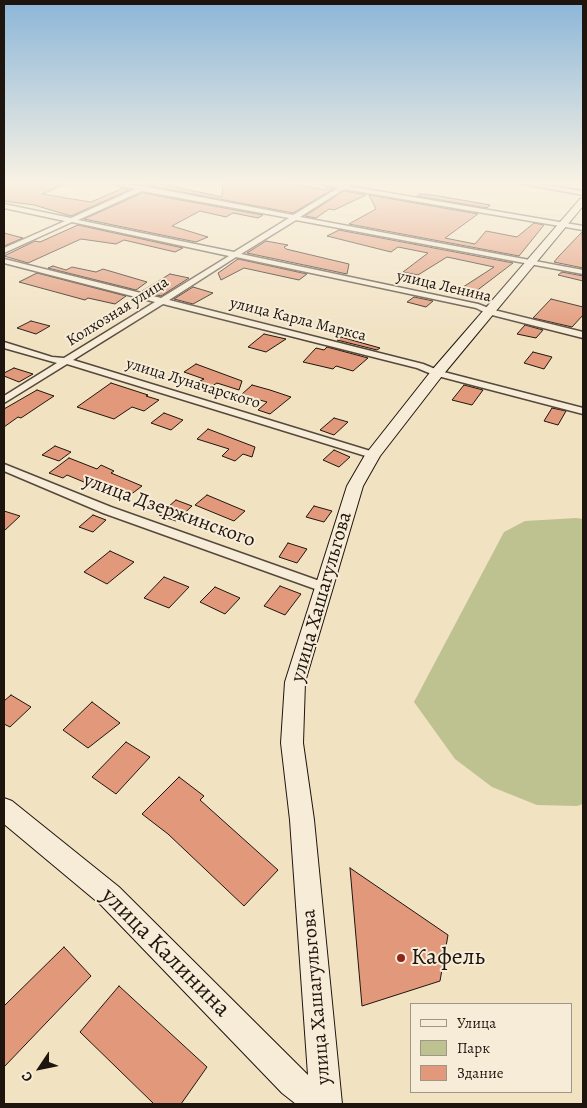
<!DOCTYPE html>
<meta charset="utf-8">
<style>
body{margin:0}
#map{position:relative;width:587px;height:1108px;overflow:hidden;background:#f1e2c2;font-family:Alegreya,serif}
canvas{display:block}
.frame{position:absolute;inset:0;border:5px solid #1f150f;pointer-events:none}
.legend{position:absolute;left:410px;top:1003px;width:162px;height:90px;box-sizing:border-box;background:#f6ecd7;border:1px solid #a09687;margin:0;padding:6px 9px;list-style:none;font-size:15px;color:#1f150f}
.legend li{display:flex;align-items:center;gap:10px;height:25px}
.legend b{width:25px;border:1px solid #a09687}
.north{position:absolute;left:15px;top:1043px;width:50px;height:50px;-webkit-text-stroke:4px #f6ecd7;paint-order:stroke;rotate:236deg;font-size:14px;font-weight:700;line-height:20px;text-align:center;color:#1f150f}
.north::after{content:'';display:block;margin:auto;width:18px;height:22px;background:#1f150f;clip-path:polygon(50% 0,100% 100%,50% 72%,0 100%)}
</style>
<div id="map">
<canvas width="587" height="1108"></canvas>
<div class="frame"></div>
<ul class="legend">
<li><b style="height:6px;background:#f6ecd7"></b>Улица</li>
<li><b style="height:14px;background:#bec290"></b>Парк</li>
<li><b style="height:14px;background:#e2997b"></b>Здание</li>
</ul>
<div class="north">С</div>
</div>
<script>
const ctx = document.querySelector('canvas').getContext('2d');
ctx.lineJoin = 'round';
function fillPath(path, color) { ctx.fillStyle = color; ctx.fill(path, 'evenodd'); }
const toPath = rows => new Path2D(rows.map(r => 'M' + r).join(''));
function strokePath(path, color, width, dash) { ctx.strokeStyle = color; ctx.lineWidth = width; ctx.lineCap = dash ? 'butt' : 'round'; ctx.setLineDash(dash || []); ctx.stroke(path); }
function write(font, color, halo, rows, align = 'center') {
  ctx.font = font + ' Alegreya,serif'; ctx.lineWidth = 4; ctx.setLineDash([]); ctx.textBaseline = 'middle'; ctx.strokeStyle = halo; ctx.fillStyle = color; for (const [text, x, y, turn = 0] of rows) {
    ctx.save(); ctx.translate(x, y); ctx.rotate((+turn || 0) * Math.PI / 180); ctx.textAlign = isNaN(turn) ? turn : align; if (halo) ctx.strokeText(text, 0, 0); ctx.fillText(text, 0, 0); ctx.restore();
  }
}
const green = toPath([
 [576,518,583,519,583,804,577,806,537,805,492,787,455,759,414,702,504,532,525,521]
]);
const building = toPath([
 [4,184,66,184,42,194,91,202,123,188,129,190,71,216,34,205,4,201,4,184],
 [140,184,162,184,222,197,223,184,293,184,324,190,328,187,333,189,293,213,140,184],
 [344,191,366,195,334,210,329,209,316,218,305,216,344,191],
 [142,193,263,215,258,218,233,213,226,217,200,211,172,226,208,237,196,242,84,219,142,193],
 [420,194,439,196,490,205,487,208,417,196,420,194],
 [369,195,478,214,445,238,475,244,486,231,517,237,534,223,544,225,519,256,349,224,376,209,369,195],
 [78,225,183,248,175,252,124,240,116,244,81,239,28,263,4,256,35,241,40,242,78,225],
 [339,230,513,263,471,295,457,291,494,267,447,257,418,275,403,272,428,253,398,247,391,252,327,236,339,230],
 [582,232,583,268,554,262,559,256,582,232],
 [4,233,23,238,4,246,4,233],
 [266,241,288,245,284,247,286,249,349,264,347,274,247,253,266,241],
 [238,259,307,274,299,280,244,268,221,280,218,273,238,259],
 [53,266,66,270,72,267,96,272,103,269,147,282,136,290,48,268,53,266],
 [562,272,583,276,583,281,558,275,562,272],
 [37,273,126,296,115,304,88,298,85,300,19,282,37,273],
 [170,274,189,278,161,296,142,291,170,274],
 [193,287,213,293,193,304,174,299,193,287],
 [414,297,433,301,426,307,407,302,414,297],
 [551,299,583,307,583,315,572,327,533,318,551,299],
 [31,321,50,326,36,334,17,328,31,321],
 [525,325,543,330,536,338,517,334,525,325],
 [264,334,286,339,266,352,248,347,264,334],
 [341,337,380,348,377,350,337,340,341,337],
 [327,347,368,358,353,371,336,366,333,369,303,362,316,348,324,350,327,347],
 [533,352,552,357,544,369,524,363,533,352],
 [196,364,242,381,239,390,217,383,212,386,200,381,204,379,184,372,196,364],
 [14,368,33,374,19,382,4,376,4,373,14,368],
 [111,383,148,395,146,396,159,400,144,411,132,407,114,419,77,407,111,383],
 [252,385,270,390,291,397,270,414,258,410,267,402,241,395,252,385],
 [464,385,483,390,472,405,452,400,464,385],
 [37,390,54,396,21,418,18,417,4,427,4,409,37,390],
 [552,408,566,411,558,425,544,421,552,408],
 [164,413,183,420,171,430,151,423,164,413],
 [334,418,348,422,334,435,320,430,334,418],
 [208,429,255,447,252,457,243,454,235,461,222,456,229,449,197,439,208,429],
 [55,446,71,452,59,461,42,455,55,446],
 [334,450,350,457,339,467,323,460,334,450],
 [69,458,97,469,101,465,114,471,111,473,142,486,125,499,67,475,63,478,49,473,69,458],
 [207,495,245,511,234,521,195,505,207,495],
 [176,500,192,506,176,521,159,515,176,500],
 [314,506,332,511,324,522,306,517,314,506],
 [4,511,20,516,4,531,4,511],
 [93,515,106,520,93,532,79,527,93,515],
 [288,543,307,549,297,563,279,557,288,543],
 [110,551,134,562,107,584,84,572,110,551],
 [164,577,189,587,169,608,144,598,164,577],
 [280,586,301,594,285,615,264,606,280,586],
 [215,587,240,598,225,614,200,602,215,587],
 [11,695,31,707,10,727,4,724,4,701,11,695],
 [92,702,120,723,88,748,63,730,92,702],
 [126,742,150,757,116,794,92,777,126,742],
 [179,777,204,796,200,800,278,870,244,906,168,834,142,814,179,777],
 [350,868,448,935,440,981,362,1006,350,868],
 [64,947,91,976,4,1067,4,1006,64,947],
 [119,986,207,1067,181,1104,154,1104,80,1032,119,986]
]);
const street = toPath([
 [113,184,143,186,293,215,338,188,322,184,351,184,348,186,583,226,583,230,344,189,300,217,583,270,583,274,296,220,241,254,478,304,494,310,583,332,583,338,488,314,476,308,236,257,169,300,423,364,440,371,583,408,583,414,434,375,417,368,163,304,73,360,377,453,378,455,377,457,369,457,67,364,4,403,4,396,57,363,4,348,4,342,52,357,64,358,155,302,4,263,4,259,161,298,229,256,72,222,4,253,4,248,65,221,4,208,4,204,71,218,135,189,113,184],
 [142,191,289,218,234,252,78,220,142,191],
 [523,184,537,184,583,191,583,195,523,184],
 [4,464,111,507,328,584,330,587,323,592,318,590,103,513,4,471,4,464]
]);
const secondary = toPath([
 [583,198,583,206,442,376,380,456,363,486,305,682,303,743,314,820,342,1104,296,1104,282,1093,101,905,4,824,4,798,12,801,119,887,308,1075,290,820,281,743,285,682,347,486,365,455,432,370,580,199,583,198]
]);
const markers = [
 [401,958,5,"#8f2418"]
];
const farStreetnames = [
 ["улица Ленина",444,287,13],
 ["Колхозная улица",118,312,-32],
 ["улица Карла Маркса",298,320,14],
 ["улица Луначарского",193,384,17]
];
const streetNames = [
 ["улица Дзержинского",169,511,20],
 ["улица Хашагульгова",322,597,-74],
 ["улица Хашагульгова",317,997,-95]
];
const nearStreetnames = [
 ["улица Калинина",165,953,45]
];
const nearPoinames = [
 ["Кафель",411,958]
];
fillPath(green, '#bec290');
fillPath(building, '#e2997b');
strokePath(building, '#1f150f', 1);
strokePath(street, '#54483c', 3);
strokePath(secondary, '#1f150f', 2);
fillPath(street, '#f6ecd7');
fillPath(secondary, '#f6ecd7');
const sky = ctx.createLinearGradient(0, 0, 0, 339);
sky.addColorStop(0, '#8bb6d8');
sky.addColorStop(0.54, '#f9f2e4');
sky.addColorStop(1, '#f9f2e400');
ctx.fillStyle = sky;
ctx.fillRect(0, 0, 587, 339);
for (const [x, y, r, color] of markers) { const dot = new Path2D(); dot.arc(x, y, r, 0, 2 * Math.PI); ctx.fillStyle = color; ctx.fill(dot); strokePath(dot, '#f6ecd7', 2); }
write('16px', '#1f150f', '#f6ecd7', farStreetnames);
write('20px', '#1f150f', '#f6ecd7', streetNames);
write('24px', '#1f150f', '#f6ecd7', nearStreetnames);
write('24px', '#1f150f', '#f6ecd7', nearPoinames, 'left');
</script>
